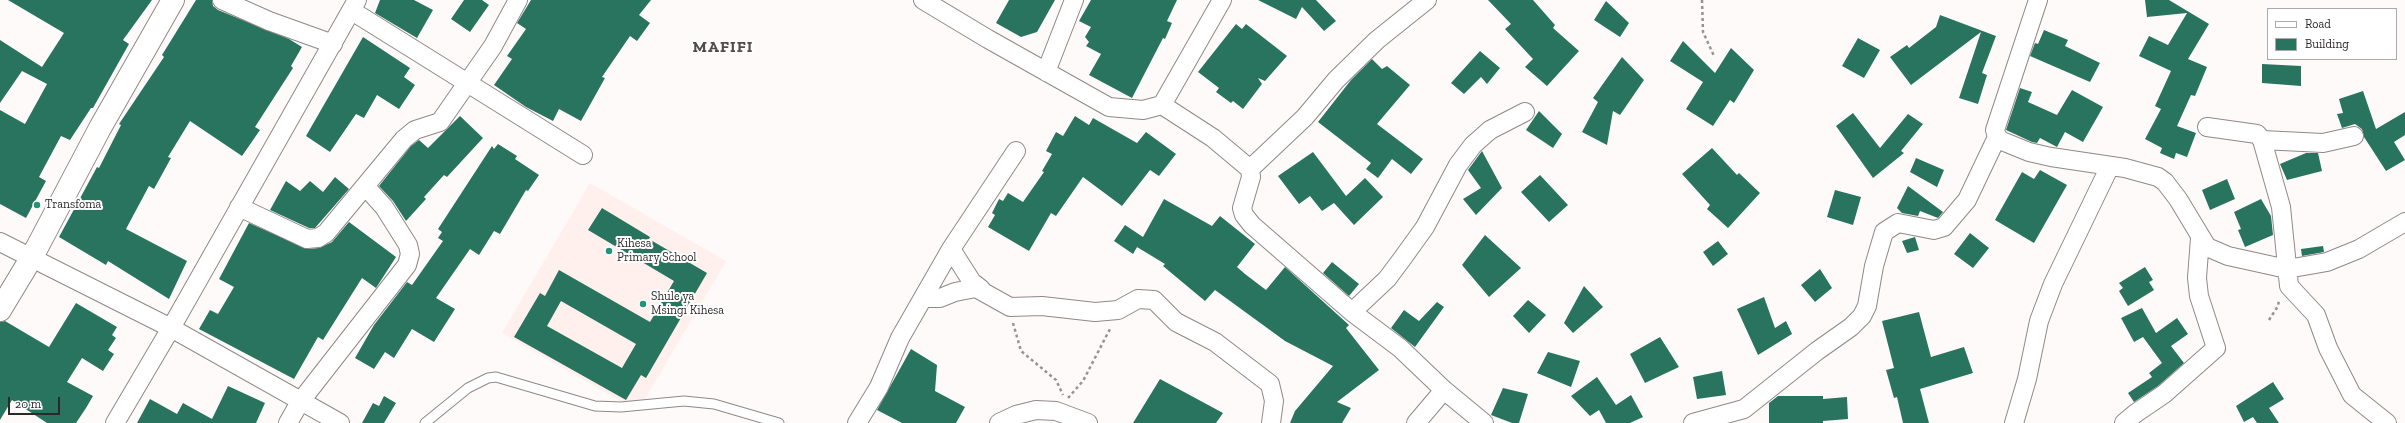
<!DOCTYPE html>
<style>
body{margin:0}
#map{position:relative;width:2405px;height:423px;overflow:hidden;background:#fefafa;font-family:"Zilla Slab",serif}
canvas{display:block}
.legend{position:absolute;left:2267px;top:8px;width:130px;height:52px;box-sizing:border-box;background:#fff;border:1px solid #aba9a9;margin:0;padding:5px 7px;list-style:none;font-size:12px;color:#2d2929}
.legend li{display:flex;align-items:center;gap:8px;height:20px}
.legend b{width:20px;border:1px solid #aba9a9}
.scale{position:absolute;left:8px;top:397px;width:52px;height:18px;box-sizing:border-box;border:2px solid #2d2929;border-top:0;padding-left:5px;font-size:12px;line-height:14px;white-space:nowrap;color:#2d2929;-webkit-text-stroke:3px #fff;paint-order:stroke}
</style>
<div id="map">
<canvas width="2405" height="423"></canvas>
<ul class="legend">
<li><b style="height:5px;background:#fff"></b>Road</li>
<li><b style="height:11px;background:#29745e"></b>Building</li>
</ul>
<div class="scale">20 m</div>
</div>
<script>
const ctx = document.querySelector('canvas').getContext('2d');
ctx.lineJoin = 'round';
function fillPath(path, color) { ctx.fillStyle = color; ctx.fill(path, 'evenodd'); }
const toPath = rows => new Path2D(rows.map(r => 'M' + r).join(''));
function strokePath(path, color, width, dash) { ctx.strokeStyle = color; ctx.lineWidth = width; ctx.lineCap = dash ? 'butt' : 'round'; ctx.setLineDash(dash || []); ctx.stroke(path); }
function write(font, color, halo, rows, align = 'center') {
  ctx.font = font + ' "Zilla Slab",serif'; ctx.lineWidth = 4; ctx.setLineDash([]); ctx.textBaseline = 'middle'; ctx.strokeStyle = halo; ctx.fillStyle = color; for (const [text, x, y, turn = 0] of rows) {
    ctx.save(); ctx.translate(x, y); ctx.rotate((+turn || 0) * Math.PI / 180); ctx.textAlign = isNaN(turn) ? turn : align; if (halo) ctx.strokeText(text, 0, 0); ctx.fillText(text, 0, 0); ctx.restore();
  }
}
const built = toPath([
 [590,183,726,261,638,411,502,333]
]);
const building = toPath([
 [8,0,152,0,123,40,129,44,93,108,91,108,70,140,61,136,39,177,46,181,26,218,0,204,0,110,25,124,47,84,22,71,0,103,0,40,42,67,64,33],
 [196,0,212,0,213,6,218,10,289,39,302,47,291,66,293,68,255,127,260,130,242,156,190,121,168,157,171,158,154,189,149,186,126,229,187,261,169,299,108,261,106,265,59,237,97,167,99,168,121,125,119,124,164,57,162,55],
 [380,0,414,0,433,10,417,38,375,13],
 [464,0,482,0,489,5,470,32,451,19],
 [531,0,651,0,639,15,650,23,637,41,630,36,602,77,605,78,581,121,559,109,553,121,526,107,494,85,512,59,507,56,526,29,517,23],
 [1009,0,1055,0,1037,32,1021,37,996,23],
 [1091,0,1177,0,1167,21,1172,23,1165,39,1163,38,1132,98,1089,75,1101,54,1086,46,1089,42,1085,37,1091,27,1079,21],
 [1258,0,1316,0,1336,21,1324,31,1302,7,1296,19],
 [1488,0,1533,0,1555,25,1553,28,1579,51,1547,86,1525,67,1533,59,1505,29,1511,24],
 [2145,0,2169,0,2209,24,2188,59,2207,67,2195,96,2191,95,2177,126,2196,133,2187,157,2176,153,2174,159,2160,153,2162,148,2145,139,2161,109,2155,106,2171,71,2139,56,2149,36,2168,45,2187,13,2147,17],
 [1606,1,1629,23,1620,37,1594,20],
 [1940,15,1996,36,1982,73,1987,75,1978,104,1959,98,1981,32,1911,85,1890,57,1907,45,1909,48,1936,27],
 [1236,24,1242,29,1246,24,1287,56,1265,81,1258,78,1262,84,1243,109,1233,101,1231,103,1216,92,1219,88,1198,72],
 [2044,30,2068,40,2065,46,2100,63,2090,82,2030,56,2035,43,2038,44],
 [363,37,410,68,404,77,415,85,399,109,377,95,364,118,356,114,330,152,306,136],
 [1858,38,1880,50,1864,78,1842,66],
 [1683,41,1715,73,1731,48,1754,70,1734,103,1730,100,1713,126,1686,109,1703,82,1670,61],
 [1480,51,1500,68,1487,84,1481,77,1464,94,1451,83],
 [1622,57,1644,80,1620,115,1613,111,1607,145,1582,132,1598,102,1593,98],
 [1372,59,1382,69,1387,66,1410,85,1377,124,1423,159,1411,174,1392,159,1378,178,1366,169,1371,163,1318,122,1351,80],
 [2262,64,2301,66,2301,86,2262,83],
 [2020,88,2032,92,2028,102,2057,115,2072,90,2103,107,2083,142,2065,132,2057,147,2040,138,2037,143,2032,142,2006,130],
 [2363,91,2376,129,2405,112,2405,135,2394,142,2405,160,2386,171,2364,137,2362,129,2355,124,2342,128,2337,114,2343,113,2339,99],
 [1539,111,1562,134,1553,148,1526,130],
 [1853,113,1880,148,1908,114,1923,124,1901,151,1904,153,1873,178,1836,126],
 [460,116,483,138,447,177,444,175,424,197,426,199,406,221,393,201,379,186,411,146,419,140,428,148],
 [1075,116,1089,125,1093,118,1137,143,1146,132,1176,154,1159,176,1150,170,1122,206,1083,177,1056,216,1051,213,1029,251,988,227,995,215,992,213,999,199,1003,201,1008,193,1023,202,1044,172,1042,171,1052,154,1046,151,1056,132,1063,136],
 [498,144,517,156,515,159,539,175,528,191,526,190,500,234,494,231,479,255,470,249,436,298,455,309,434,342,412,329,394,358,385,352,374,369,355,358,374,325,407,282,412,285,443,241,438,238,442,232,438,229,492,146,494,149],
 [1712,148,1737,175,1739,173,1760,193,1728,228,1707,209,1710,205,1682,174],
 [1482,151,1502,188,1476,215,1463,199,1481,188,1468,170],
 [1313,152,1346,196,1365,178,1383,197,1354,225,1334,203,1322,211,1310,196,1299,204,1278,176],
 [2306,153,2318,153,2322,171,2287,180,2280,164],
 [1916,158,1944,170,1937,187,1910,172],
 [2040,170,2067,185,2034,243,1995,220,2022,172,2034,179],
 [1540,175,1568,205,1549,222,1521,192],
 [335,177,349,189,315,228,309,228,270,210,286,181,300,191,310,181,323,192],
 [2227,179,2235,199,2210,210,2202,190],
 [1908,186,1943,212,1938,218,1920,211,1918,216,1902,213,1897,208],
 [1835,190,1861,197,1853,225,1827,217],
 [1164,199,1212,226,1220,216,1255,244,1237,267,1245,274,1266,290,1285,267,1349,325,1346,328,1379,370,1337,402,1351,408,1342,423,1290,423,1295,411,1333,366,1285,341,1215,290,1205,301,1163,266,1165,264,1137,247,1140,242,1133,254,1114,241,1125,225,1143,237],
 [2261,199,2271,216,2273,235,2245,247,2238,230,2241,229,2234,212],
 [602,208,650,237,649,239,707,273,646,378,641,375,626,400,514,337,540,293,545,296,559,270,650,322,674,281,588,230],
 [561,301,636,344,622,368,547,326],
 [349,222,396,257,376,288,362,278,323,340,318,337,294,379,199,329,210,310,218,314,234,287,219,279,249,223,308,249,319,248,332,242],
 [1970,233,1989,248,1973,268,1954,254],
 [1485,235,1521,268,1489,297,1462,265],
 [1915,237,1919,250,1907,253,1902,241],
 [1718,241,1728,254,1713,266,1703,252],
 [2323,246,2324,252,2302,256,2301,249],
 [1332,262,1359,284,1349,296,1323,273],
 [2145,267,2153,280,2149,282,2154,290,2128,306,2119,291,2123,288,2119,283],
 [1820,269,1832,288,1815,302,1801,285],
 [1584,286,1603,307,1573,333,1564,323],
 [1764,297,1775,328,1786,321,1792,334,1758,355,1737,309],
 [1528,300,1546,315,1529,333,1513,316],
 [1437,302,1444,307,1415,347,1391,328,1404,310,1419,321],
 [76,303,117,327,112,335,116,338,108,350,114,354,103,371,82,358,67,382,93,396,86,408,76,423,47,423,12,400,0,420,0,322,5,321,49,347],
 [2142,308,2156,333,2177,318,2188,334,2171,346,2184,363,2158,386,2134,402,2128,393,2152,377,2149,373,2162,363,2143,337,2134,342,2121,318],
 [1919,312,1931,357,1964,347,1973,373,1920,389,1929,423,1903,423,1897,397,1894,398,1886,370,1894,368,1882,321],
 [1660,337,1679,367,1645,383,1630,354],
 [911,349,937,365,935,391,965,407,956,423,902,423,877,410],
 [1548,352,1580,361,1571,387,1537,373],
 [1722,371,1726,395,1697,399,1693,377],
 [1597,377,1616,405,1631,395,1643,417,1630,423,1606,423,1599,410,1590,416,1571,396],
 [1160,379,1223,413,1216,423,1133,423],
 [2273,382,2284,399,2269,408,2279,423,2257,423,2253,417,2244,422,2236,406],
 [228,386,265,403,256,423,137,423,150,399,177,414,183,403,212,419],
 [1503,388,1528,394,1519,423,1512,423,1491,415],
 [384,396,396,403,384,423,362,423,373,403,379,406],
 [1778,396,1823,396,1823,399,1847,397,1848,419,1823,421,1823,423,1769,423,1769,403]
]);
const path = toPath([
 [1702,0,1703,32,1714,56],
 [2269,320,2278,306,2279,300],
 [1013,323,1021,351,1056,380,1063,395],
 [1068,398,1083,381,1111,327]
]);
const lane = toPath([
 [425,423,468,388,488,378,496,377,595,406,621,407,684,401,714,404,779,423]
]);
const street = toPath([
 [222,0,269,21,333,44],
 [923,0,988,39,1109,107,1143,110,1162,105,1222,0],
 [2038,0,1995,130,1997,137,2002,141,2029,152,2051,157,2125,168,2158,177,2165,182,2178,199,2207,247,2228,256,2287,269,2327,262,2359,249,2405,222],
 [352,11,583,155],
 [1046,72,1074,0],
 [1162,105,1213,138,1250,169,1251,177,1242,208,1244,215,1252,225,1352,312,1400,348,1444,390,1484,423],
 [2207,127,2257,134,2262,140,2281,207,2289,286,2316,315,2328,348,2352,395,2387,423],
 [2262,140,2323,143,2354,136],
 [1250,169,1305,117,1336,80,1377,40,1427,0],
 [239,207,307,239,318,238,326,233,404,139,415,130,440,122,493,46,518,0],
 [0,242,171,328,340,423],
 [951,249,972,282,981,289],
 [923,298,940,298,955,292,976,288,1010,307,1042,306,1095,312,1118,310,1138,299,1154,300,1176,322,1215,342,1270,384,1274,401,1271,423],
 [1352,312,1387,279,1402,259,1425,227,1458,165,1473,145,1490,130,1525,112],
 [115,423,171,328,357,0],
 [288,423,300,402,407,265,410,254,408,245,384,207,365,186],
 [857,423,879,387,900,338,951,249,1016,151],
 [999,423,1016,415,1036,410,1056,411,1088,423],
 [1416,423,1444,390],
 [1693,423,1744,409,1817,351,1851,327,1862,316,1867,306,1874,266,1884,232,1898,223,1934,230,1944,227,1967,200,1997,137],
 [2014,423,2027,379,2039,321,2053,284,2110,166],
 [2124,423,2136,413,2164,394,2216,348,2199,296,2197,278,2200,238]
]);
const secondary = toPath([
 [0,310,32,257,100,128,173,0]
]);
const markers = [
 [37,205,4,"#239477"],
 [609,251,4,"#239477"],
 [643,304,4,"#239477"]
];
const poiNames = [
 ["Transfoma",45,205],
 ["Kihesa",617,244],
 ["Primary School",617,258],
 ["Shule ya",651,297],
 ["Msingi Kihesa",651,311]
];
const districtNames = [
 ["MAFIFI",723,47]
];
fillPath(built, '#ffefed');
fillPath(building, '#29745e');
strokePath(lane, '#918887', 11);
strokePath(street, '#918887', 20);
strokePath(secondary, '#918887', 24);
strokePath(path, '#969292', 2.5, [3, 3]);
strokePath(lane, '#fff', 9);
strokePath(street, '#fff', 18);
strokePath(secondary, '#fff', 22);
for (const [x, y, r, color] of markers) { const dot = new Path2D(); dot.arc(x, y, r, 0, 2 * Math.PI); ctx.fillStyle = color; ctx.fill(dot); strokePath(dot, '#fff', 1.5); }
write('12px', '#2d2929', '#fff', poiNames, 'left');
ctx.letterSpacing = '1px';
write('bold 16px', '#544c4b', '#fff', districtNames);
ctx.letterSpacing = '0px';
</script>
